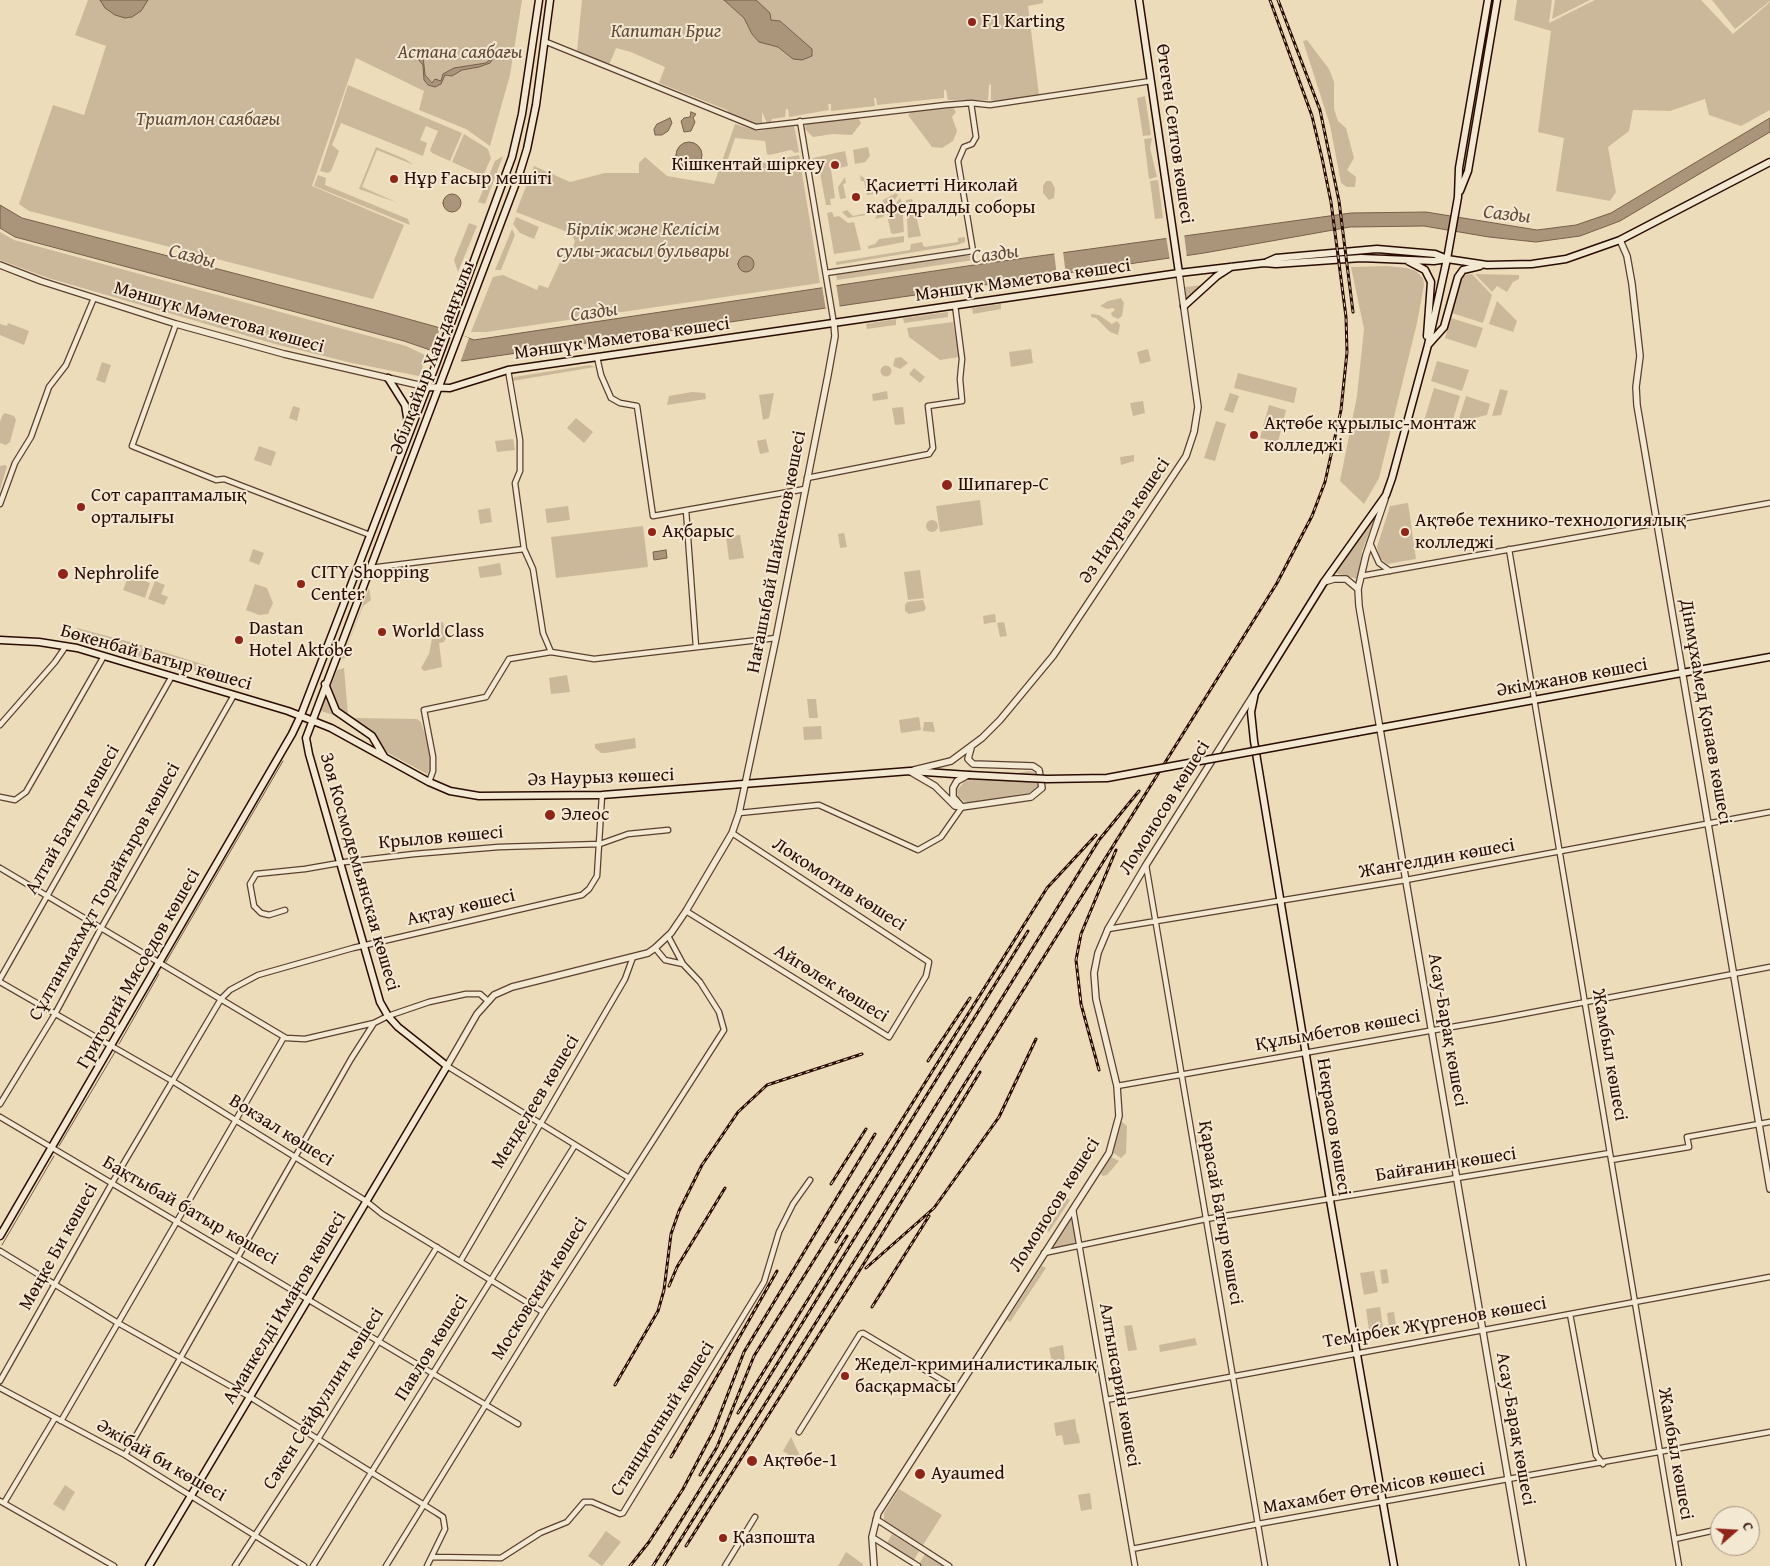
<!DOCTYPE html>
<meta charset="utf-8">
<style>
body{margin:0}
#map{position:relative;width:1770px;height:1566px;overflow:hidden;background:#ecdcb9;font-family:"Gentium Book Plus",serif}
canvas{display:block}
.north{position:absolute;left:1710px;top:1506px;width:50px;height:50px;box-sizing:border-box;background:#f3e8d2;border:1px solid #a3907f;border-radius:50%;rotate:71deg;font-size:14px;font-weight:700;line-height:20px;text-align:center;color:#2a0b02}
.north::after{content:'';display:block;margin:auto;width:18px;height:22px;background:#8f2418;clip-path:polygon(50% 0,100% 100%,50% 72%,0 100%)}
</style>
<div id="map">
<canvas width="1770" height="1566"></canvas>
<div class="north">С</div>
</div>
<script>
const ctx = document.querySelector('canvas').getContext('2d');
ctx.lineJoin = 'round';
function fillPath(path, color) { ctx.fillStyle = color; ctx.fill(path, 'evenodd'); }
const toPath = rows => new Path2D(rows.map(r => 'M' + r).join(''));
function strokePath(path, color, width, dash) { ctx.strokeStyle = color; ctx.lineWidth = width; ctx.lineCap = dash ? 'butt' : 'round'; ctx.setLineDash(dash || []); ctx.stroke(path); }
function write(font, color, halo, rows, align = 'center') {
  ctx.font = font + ' "Gentium Book Plus",serif'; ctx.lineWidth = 4; ctx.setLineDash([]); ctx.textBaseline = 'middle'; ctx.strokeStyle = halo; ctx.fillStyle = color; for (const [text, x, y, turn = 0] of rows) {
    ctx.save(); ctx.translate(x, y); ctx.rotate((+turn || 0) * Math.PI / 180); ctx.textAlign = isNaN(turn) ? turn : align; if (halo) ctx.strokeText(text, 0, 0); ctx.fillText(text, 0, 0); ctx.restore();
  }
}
const green = toPath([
 [88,0,522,0,510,75,490,146,466,129,419,110,424,91,356,58,312,186,404,225,373,299,29,211,19,204,53,105,84,115,106,46,75,35],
 [582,0,1043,0,1043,3,1028,6,1039,95,995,101,991,100,991,84,989,85,988,100,948,100,946,90,944,90,944,98,877,105,876,98,874,98,875,106,831,111,831,104,828,104,829,110,789,117,788,109,786,109,785,117,772,119,770,123,767,123,762,112,762,124,757,125,730,115,727,110,659,83,665,67,631,52,616,48,609,65,577,51],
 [1517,0,1552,0,1549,23,1595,0,1701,0,1733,34,1770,2,1770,110,1741,126,1709,115,1705,99,1670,111,1633,110,1629,131,1608,147,1616,192,1610,201,1556,191,1564,138,1538,132,1551,31,1514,20],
 [1555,0,1590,0,1552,19],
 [1712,0,1770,0,1770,1,1735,29],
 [1307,40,1329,69,1334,82,1334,109,1338,121,1346,128,1354,158,1347,170,1356,177,1355,187,1347,187,1341,183,1330,125,1303,41],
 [348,85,462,133,450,161,432,153,430,150,438,131,426,126,420,140,427,143,423,156,341,123,332,145,339,151,331,171,328,173,320,171],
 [1145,96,1151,135,1143,136,1137,98],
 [953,107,956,112,952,117,957,131,953,141,942,148,932,147,908,115,912,111],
 [858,117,861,123,852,135,833,134,813,137,805,129,806,123],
 [735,124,758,131,794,125,799,152,795,153,791,150,769,155,767,154,765,141,735,138,724,171,799,155,820,283,486,332,471,332,493,277,503,275,537,290,539,285,548,288,564,254,571,252,575,241,570,233,516,212,534,166,570,182,605,173,639,173,639,163,645,157,667,176,714,184],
 [464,134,488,149,491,158,483,176,452,162],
 [1152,138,1150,148,1157,177,1149,179,1144,139],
 [376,147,405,159,414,165,377,150,362,187,398,203,359,189],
 [868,147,870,156,865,162,855,164,853,150],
 [845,151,848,166,839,168,838,161,830,162,835,198,830,199,831,205,826,205,819,168,815,166,813,158],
 [503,156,485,204,478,202,495,161],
 [318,175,326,178,325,185,408,219,410,225,314,186],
 [860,175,871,183,873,194,867,195,864,181,861,181],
 [845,177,846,183,843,184,846,198,840,199,838,187],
 [1158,180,1163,218,1155,219,1150,181],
 [1046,181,1051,181,1055,188,1054,198,1049,200,1043,193,1043,186],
 [896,193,898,195,883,217,875,219,880,209,884,207,883,200],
 [900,198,902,203,904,232,893,234,891,233,887,215],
 [912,199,921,236,908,238,906,200],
 [875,205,876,210,872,214,848,218,842,212,847,210,853,216,867,213,868,206],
 [832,212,834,217,839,216,848,223,854,222,861,250,834,254,827,213],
 [516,217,539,227,534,239,520,233,513,224],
 [469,223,477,226,458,272,454,260],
 [512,229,515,235,501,270,495,270],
 [0,232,14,240,406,346,427,356,419,376,352,363,275,344,48,278,0,260],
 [904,236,904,242,868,249,868,246,875,244,879,239],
 [965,237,965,242,957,245,836,265,836,262,910,250,911,244,922,242,924,247,958,242,958,238],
 [961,256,974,256,974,260,837,280,836,275],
 [1387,266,1407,268,1416,271,1423,278,1424,285,1417,323,1379,478,1364,504,1340,481,1357,396,1364,329,1351,267],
 [1472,274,1492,295,1483,323,1452,313,1461,279,1464,275],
 [1475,274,1519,275,1519,279,1513,282,1507,292,1497,286,1492,292],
 [1203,285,1187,301,1185,287],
 [1121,298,1124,303,1122,316,1118,319,1112,316,1111,313,1115,310,1113,308,1107,309,1100,306,1108,301],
 [1497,301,1517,321,1513,332,1489,324],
 [1001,304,1001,309,973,314,972,308],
 [948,312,948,317,904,323,903,318],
 [1091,314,1099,315,1112,324,1117,321,1120,325,1118,335,1110,332,1096,318,1091,317],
 [1451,318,1483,328,1476,348,1445,338],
 [896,319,896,325,867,329,866,324],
 [953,322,959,357,940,360,909,337,907,328],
 [8,323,29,331,24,345,0,335,0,324,7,326],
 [1031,349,1033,363,1011,367,1009,352],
 [1148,349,1151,361,1140,364,1137,352],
 [901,357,908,363,900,369,893,366,895,358],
 [1437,361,1469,370,1462,391,1431,381],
 [102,362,111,365,105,383,96,380],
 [590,365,595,367,512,381,514,377],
 '880.5 371a5.5 5.5 0 1 1 11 0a5.5 5.5 0 1 1-11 0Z',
 [914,368,925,377,920,383,909,374],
 [1238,373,1297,388,1294,403,1234,388],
 [1434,388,1460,396,1452,423,1432,428,1426,426,1424,421],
 [1500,389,1508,391,1501,415,1492,416],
 [887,391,888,399,873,401,872,394],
 [692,392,705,393,706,399,667,405,669,396],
 [774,393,769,418,763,420,759,395],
 [1230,393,1239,396,1233,413,1224,410],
 [1466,396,1490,404,1487,415,1458,422],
 [1143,401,1145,413,1133,416,1130,403],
 [1269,405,1286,410,1278,442,1260,438],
 [293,406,300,408,297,421,289,418],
 [903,407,905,424,895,425,892,408],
 [5,413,14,416,16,420,10,442,6,445,0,443,0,422,2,416],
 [576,418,593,432,584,443,567,428],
 [1216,421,1226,424,1215,461,1204,458],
 [513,439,515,450,497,452,495,441],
 [766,439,769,452,760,454,757,441],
 [259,446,276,452,271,466,254,460],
 [1134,455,1134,461,1121,465,1120,457],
 [4,465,7,466,0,490,0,466],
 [980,500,983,525,940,532,936,506],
 [1408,503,1416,559,1387,564,1380,558,1377,547,1390,506],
 [568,506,570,520,547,523,545,509],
 [490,508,492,522,480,524,478,510],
 [1379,508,1362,551,1358,579,1335,573],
 '926 526a6 6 0 1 1 12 0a6 6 0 1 1-12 0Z',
 [643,526,648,567,556,578,551,537],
 [844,533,847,547,840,548,838,534],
 [740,535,744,558,729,560,726,537],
 [253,549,264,553,259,565,249,561],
 [500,563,502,575,480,578,478,567],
 [920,570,924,598,908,600,904,572],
 [129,575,150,583,145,598,123,590],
 [155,581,165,585,161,594,168,597,164,605,148,599],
 [255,584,267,588,273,603,268,614,259,615,246,610],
 [369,588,371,600,363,606,345,652,347,657,342,659],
 [923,600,926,608,924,611,909,614,905,611,905,605,907,602],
 [995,614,996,622,984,624,983,616],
 [443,622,446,638,444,642,439,643,442,667,424,671,421,668,429,654,435,623],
 [1004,622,1007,636,1000,637,997,623],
 [77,628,145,646,141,659,75,637],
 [151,648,208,666,206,674,167,662,165,666,147,660],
 [344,668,348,715,355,718,417,719,421,722,431,753,430,769,427,774,388,753,376,736,342,715,331,696,330,688,337,670],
 [567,675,570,692,551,694,549,678],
 [326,696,332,708,340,717,321,711],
 [807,699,816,699,818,718,809,718],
 [919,717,921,730,901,733,899,720],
 [924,722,933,722,935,732,923,731],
 [821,726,822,739,804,740,803,727],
 [635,738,636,748,606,753,601,753,595,748,595,744],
 [1030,771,1034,772,1039,780,1039,786,1033,792,967,803,958,797,957,790,965,781],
 [1121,1121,1127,1126,1126,1153,1121,1158,1112,1152],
 [1111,1157,1119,1161,1107,1175,1102,1176,1101,1173],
 [1067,1198,1070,1200,1049,1232,1047,1230],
 [1072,1216,1076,1243,1051,1249],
 [1042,1266,1046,1268,1010,1322,1007,1320],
 [1387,1269,1389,1283,1382,1284,1380,1270],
 [1374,1271,1378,1292,1364,1295,1360,1273],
 [1380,1307,1383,1328,1369,1330,1366,1309],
 [1394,1312,1396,1326,1389,1327,1387,1313],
 [1132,1325,1137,1350,1128,1351,1124,1326],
 [1195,1338,1197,1345,1160,1352,1159,1345],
 [1063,1345,1065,1360,1052,1362,1049,1348],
 [1075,1419,1077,1433,1072,1434,1078,1433,1080,1443,1064,1445,1062,1435,1056,1436,1054,1423],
 [791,1437,800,1456,797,1460,783,1451],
 [65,1485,75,1492,64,1511,53,1504],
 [899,1489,942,1515,923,1545,884,1520,884,1513],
 [1090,1493,1092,1509,1081,1511,1078,1495],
 [606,1531,621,1542,602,1566,588,1556],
 [892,1534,919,1551,914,1560,887,1543],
 [846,1552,863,1564,863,1566,838,1566],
 [925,1554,944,1566,923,1566,919,1564]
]);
const water = toPath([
 [100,0,148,0,141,11,132,17,125,18,115,15,105,8,100,0],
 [724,0,756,0,770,13,771,20,780,21,812,49,812,56,802,60,793,59,778,47,759,42,752,34,744,18,724,0],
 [494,49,497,50,498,52,490,63,479,67,462,70,452,76,445,75,441,84,435,87,428,85,424,80,423,65,417,58,419,55,423,56,425,75,432,83,435,79,441,81,443,74,454,68,486,63,493,57,494,49],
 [691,112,696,114,693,118,695,122,691,131,684,132,681,121,684,118,690,117,691,112],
 [670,118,672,123,668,131,662,135,655,135,654,129,657,124,670,118],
 [1770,118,1770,132,1620,221,1580,236,1536,242,1489,237,1424,226,1350,227,1204,253,462,361,404,341,15,237,0,228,0,205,22,218,383,312,444,329,474,340,974,265,1351,213,1426,212,1537,230,1576,225,1611,213,1770,118],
 '676 155a13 13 0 1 1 26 0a13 13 0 1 1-26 0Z',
 '443 203a9 9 0 1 1 18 0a9 9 0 1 1-18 0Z',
 '738 264a8 8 0 1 1 16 0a8 8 0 1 1-16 0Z',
 [666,550,667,558,654,560,653,552,666,550]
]);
const pier = toPath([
 [1184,233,1187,258,1170,261,1166,236],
 [1063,251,1066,276,1057,277,1054,252],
 [836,283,840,309,826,311,822,286],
 [441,326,469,338,460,363,430,354]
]);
const stream = toPath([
 [166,962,283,761],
 [119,1044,159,974],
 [59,1146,115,1052],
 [2,1245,54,1156]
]);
const minor = toPath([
 [544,41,756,127,946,105,971,103,990,105,1151,81],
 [800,121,834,324],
 [826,273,973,251,958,161,964,147,972,144,976,137,971,103],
 [176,324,132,446,216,480,224,479,370,535],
 [597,357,601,375,611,398,620,403,637,406,653,516,805,489],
 [508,370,520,440,520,471,515,483,524,549,533,569,543,633,551,652],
 [807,478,929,454,933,448,928,406,962,401,960,379,962,359,955,305],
 [0,504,15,463,31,437,49,387,66,365,94,298],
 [686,510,696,647],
 [1370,543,1379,563,1390,571],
 [1509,549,1679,1566],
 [370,568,524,549],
 [1361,576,1770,503],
 [0,725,55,662,66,646],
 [429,782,433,771,433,757,424,710,486,697,509,659,551,652,594,659,776,638],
 [0,797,15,800,26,792,104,656],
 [739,813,819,805,918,850,941,837,962,807],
 [1146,865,1265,1566],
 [0,868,286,1038,305,1039,374,1023],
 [285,910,269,915,261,913,254,906,250,884,256,874,305,869,345,862,414,854,499,847,600,844,628,834,668,830],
 [686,911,889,1037,926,976,929,962,732,833],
 [1108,929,1406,880,1770,812],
 [668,936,683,964],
 [0,979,172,676],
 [0,982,174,1082,366,1201,382,1214,543,1312],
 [447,1066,629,1178],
 [1117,1086,1497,1019,1770,967],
 [0,1104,55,1014,100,930,234,695],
 [0,1117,518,1424],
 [1611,1160,1689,1147,1687,1137,1770,1122],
 [1073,1209,1135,1566],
 [0,1251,118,1323,250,1397,437,1513,443,1517,445,1529,427,1566],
 [1044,1253,1206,1219,1610,1153],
 [461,1260,625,979,633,957],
 [1570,1314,1596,1455,1603,1464],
 [0,1381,112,1183,221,999,230,990,258,975,353,948,582,895,589,889,597,876,602,795],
 [0,1388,125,1455,304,1566],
 [1106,1400,1770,1277],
 [61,1421,284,1037],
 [799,1432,860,1334,863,1333,957,1389],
 [125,1455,351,1059,374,1023,388,1016,429,1002,466,994,480,994,488,1001],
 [0,1501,114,1566],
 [4,1503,55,1418],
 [876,1519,949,1566],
 [872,1537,918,1566],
 [1675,1539,1720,1529],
 [1132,1549,1258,1524,1770,1432],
 [432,1557,501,1558,540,1533,567,1522,584,1502,592,1502,620,1514,623,1513,764,1282,779,1232,793,1204,810,1180],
 [235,1566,318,1439,437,1247],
 [313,1566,575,1145],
 [386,1566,543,1312,724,1030,719,1012,700,982,683,964,665,960,655,948],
 [725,1566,755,1517]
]);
const tertiary = toPath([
 [1620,240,1627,256,1632,284,1640,356,1636,387,1637,405,1770,1189],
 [0,265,41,281,176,324,284,354,427,387],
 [1385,499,1366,555,1358,589,1359,606,1523,1566],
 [1324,582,1334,579,1346,579,1358,589],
 [914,770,951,761,982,738,1000,720,1053,656,1186,456,1194,432,1198,407,1179,273],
 [911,772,935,786,955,806,962,807,1031,797,1042,788,1039,770,1033,766,973,764,968,759,971,748],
 [962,807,953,797,953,788,957,781,968,775],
 [447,1066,477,1014,494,995,512,987,648,953,655,948,671,933,686,911,732,833,739,813,776,638,828,375,835,336,834,324],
 [874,1566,872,1537,878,1513,1109,1153,1119,1116,1117,1086,1096,999,1094,973,1098,953,1108,929,1146,865,1254,694]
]);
const secondary = toPath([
 [1139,0,1179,273],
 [1460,191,1468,171,1497,0],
 [1408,261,1425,270,1431,282,1427,336],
 [1267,262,1276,258,1377,249,1435,254,1447,259,1487,265,1532,264,1566,259,1620,240,1770,162],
 [1184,306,1217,276,1231,267],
 [1428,345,1444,327,1458,277,1463,270,1480,266],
 [388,378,405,405,409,429],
 [427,387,450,388,508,370,1179,273,1264,263,1276,264,1361,258,1434,261,1447,259],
 [0,640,39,642,77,648,288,711,331,728,429,782,450,791,479,796,602,795,910,771,969,775],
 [325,684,336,711,372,736,385,758],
 [1358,732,1770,657],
 [0,1236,292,734,301,715,436,364,512,157,522,114,539,0],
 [149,1566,447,1066,398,1027,388,1016,380,1002,309,754,306,738,519,175,527,149,536,105,550,0],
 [1394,1566,1330,1200,1254,741,1251,712,1255,693,1324,582,1386,495,1392,478,1428,345,1447,259,1458,197,1459,168,1488,0]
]);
const rail = toPath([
 [1278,0,1320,110,1339,201,1353,312],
 [928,1061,970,998],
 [1099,1070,1081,1004,1076,960,1081,934,1116,850],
 [831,1184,866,1129],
 [836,1242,1028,931],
 [866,1268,934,1208,999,1117,1036,1039],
 [669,1286,677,1267,725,1188],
 [872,1307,929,1216],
 [615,1385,658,1311,664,1290,671,1234,679,1211,702,1165,738,1112,767,1085,862,1054],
 [738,1413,847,1236],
 [671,1457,777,1271],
 [700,1475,717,1447,754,1356,1047,888,1096,835],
 [686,1546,868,1257,980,1072],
 [630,1566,649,1542,683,1489,714,1430,744,1352,875,1134],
 [653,1566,1099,840,1139,791],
 [664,1566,1277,583,1312,516,1325,482,1341,410,1347,352,1346,317,1331,202,1322,158,1312,116,1270,0]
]);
const secondaryBridge = toPath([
 [969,775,1047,779,1107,778,1358,732]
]);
const markers = [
 [972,22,5,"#8f2418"],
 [835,165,5,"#8f2418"],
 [394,179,5,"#8f2418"],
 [856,197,5,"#8f2418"],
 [1254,435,5,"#8f2418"],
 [947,485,6,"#8f2418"],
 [81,507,5,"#8f2418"],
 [652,532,5,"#8f2418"],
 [1405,532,5,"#8f2418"],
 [63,574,6,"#8f2418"],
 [301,584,5,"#8f2418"],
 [382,632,5,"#8f2418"],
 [239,640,5,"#8f2418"],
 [550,815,6,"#8f2418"],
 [845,1376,5,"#8f2418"],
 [752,1461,6,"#8f2418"],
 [920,1474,6,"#8f2418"],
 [723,1538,5,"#8f2418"]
];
const poiNames = [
 ["F1 Karting",982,22],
 ["Кішкентай шіркеу",825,165,"right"],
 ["Нұр Ғасыр мешіті",404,179],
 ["Қасиетті Николай",866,186],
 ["кафедралды соборы",866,208],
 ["Ақтөбе құрылыс-монтаж",1264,424],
 ["колледжі",1264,446],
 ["Шипагер-С",958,485],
 ["Сот сараптамалық",91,496],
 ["орталығы",91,518],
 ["Ақтөбе технико-технологиялық",1415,521],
 ["колледжі",1415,543],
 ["Ақбарыс",662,532],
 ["CITY Shopping",311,573],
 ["Center",311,595],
 ["Nephrolife",74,574],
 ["Dastan",249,629],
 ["Hotel Aktobe",249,651],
 ["World Class",392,632],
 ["Элеос",561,815],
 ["Жедел-криминалистикалық",855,1365],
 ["басқармасы",855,1387],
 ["Ақтөбе-1",763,1461],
 ["Ayaumed",931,1474],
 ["Қазпошта",733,1538]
];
const parkNames = [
 ["Капитан Бриг",666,32],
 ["Астана саябағы",460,53],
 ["Триатлон саябағы",208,120],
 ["Бірлік және Келісім",643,230],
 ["сулы-жасыл бульвары",643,252]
];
const streetNames = [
 ["Өтеген Сеитов көшесі",1174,134,82],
 ["Мәншүк Мәметова көшесі",1023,281,-8],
 ["Мәншүк Мәметова көшесі",219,318,16],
 ["Мәншүк Мәметова көшесі",622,339,-8],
 ["Әбілқайыр Хан даңғылы",433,358,-69],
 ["Әз Наурыз көшесі",1125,521,-56],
 ["Нағашыбай Шайкенов көшесі",777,552,-79],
 ["Бөкенбай Батыр көшесі",156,658,16],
 ["Әкімжанов көшесі",1572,678,-10],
 ["Дінмұхамед Қонаев көшесі",1705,712,80],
 ["Әз Наурыз көшесі",601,778,-2],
 ["Ломоносов көшесі",1165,808,-58],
 ["Алтай Батыр көшесі",73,820,-60],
 ["Крылов көшесі",441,838,-5],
 ["Жангелдин көшесі",1437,859,-10],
 ["Зоя Космодемьянская көшесі",359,872,74],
 ["Локомотив көшесі",839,885,33],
 ["Сұлтанмахмұт Торайғыров көшесі",105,892,-61],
 ["Ақтау көшесі",461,908,-13],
 ["Григорий Мясоедов көшесі",139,969,-60],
 ["Айгөлек көшесі",831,984,32],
 ["Асау-Барақ көшесі",1447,1030,80],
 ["Құлымбетов көшесі",1338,1031,-10],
 ["Жамбыл көшесі",1609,1055,80],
 ["Менделеев көшесі",536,1102,-59],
 ["Некрасов көшесі",1333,1127,81],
 ["Вокзал көшесі",281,1131,32],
 ["Байғанин көшесі",1446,1165,-9],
 ["Ломоносов көшесі",1055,1205,-58],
 ["Бақтыбай батыр көшесі",190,1211,30],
 ["Қарасай Батыр көшесі",1220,1213,80],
 ["Мөңке Би көшесі",59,1247,-61],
 ["Московский көшесі",540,1289,-58],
 ["Аманкелді Иманов көшесі",285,1308,-59],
 ["Темірбек Жүргенов көшесі",1435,1323,-10],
 ["Павлов көшесі",432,1348,-58],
 ["Алтынсарин көшесі",1119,1385,80],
 ["Сәкен Сейфуллин көшесі",324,1399,-58],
 ["Станционный көшесі",663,1419,-58],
 ["Асау-Барақ көшесі",1515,1429,80],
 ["Жамбыл көшесі",1675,1454,80],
 ["Әжібай би көшесі",161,1461,30],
 ["Махамбет Өтемісов көшесі",1374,1489,-10]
];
const waterNames = [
 ["Сазды",1507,215,6],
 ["Сазды",995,255,-8],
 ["Сазды",192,257,15],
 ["Сазды",594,313,-8]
];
fillPath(green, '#cbb89a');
fillPath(water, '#aa957b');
strokePath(water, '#775e4b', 1);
fillPath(pier, '#ecdcb9');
strokePath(stream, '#775e4b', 1);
strokePath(minor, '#5a3f30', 7);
strokePath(tertiary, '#5a3f30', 8);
strokePath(secondary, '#2a0b02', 9);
strokePath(minor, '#f3e8d2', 4.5);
strokePath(tertiary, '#f3e8d2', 5.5);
strokePath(secondary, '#f3e8d2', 6);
strokePath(rail, '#2a0b02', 3);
strokePath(rail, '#f3e8d2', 1, [4]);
strokePath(secondaryBridge, '#2a0b02', 9, []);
strokePath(secondaryBridge, '#f3e8d2', 6);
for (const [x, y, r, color] of markers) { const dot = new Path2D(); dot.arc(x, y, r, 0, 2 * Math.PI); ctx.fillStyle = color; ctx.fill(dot); strokePath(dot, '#f3e8d2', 2); }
write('19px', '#2a0b02', '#f3e8d2', poiNames, 'left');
write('italic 19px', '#624837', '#f3e8d2', parkNames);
write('19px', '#2a0b02', '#f3e8d2', streetNames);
write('italic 20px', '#644938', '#f3e8d2', waterNames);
</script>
